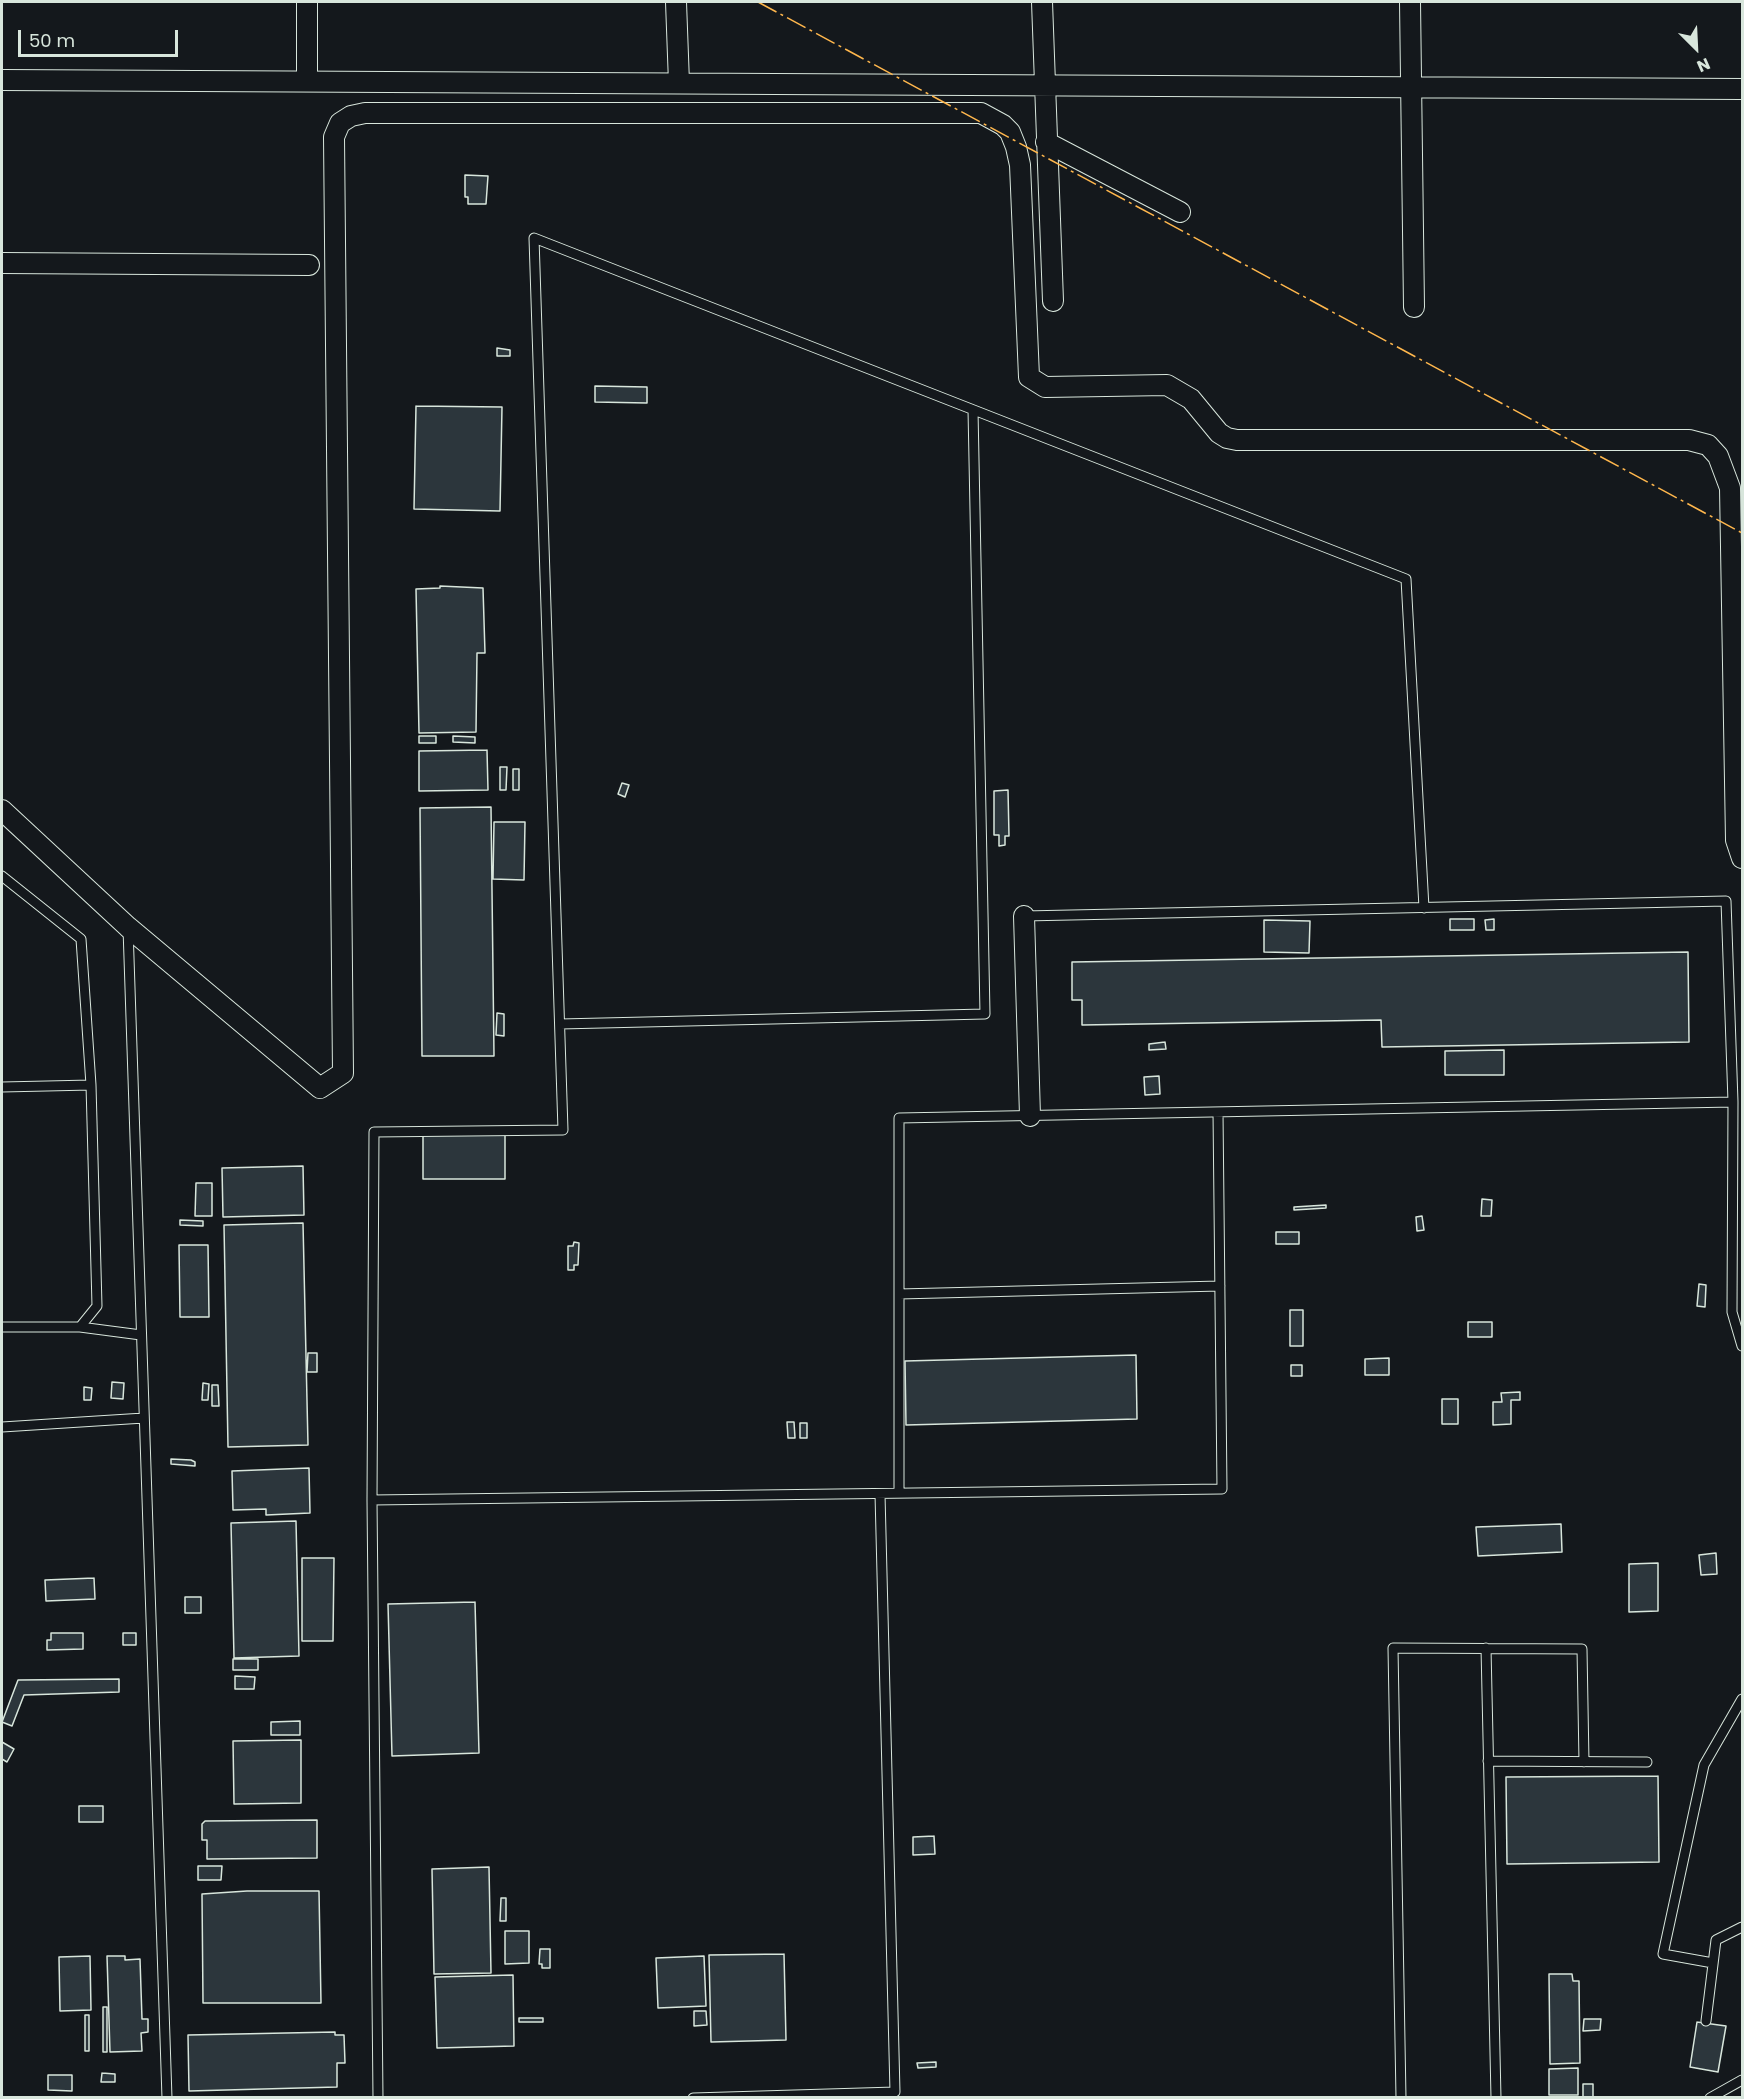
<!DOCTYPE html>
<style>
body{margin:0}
#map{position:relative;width:1744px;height:2099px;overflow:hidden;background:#14181c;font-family:Poppins,sans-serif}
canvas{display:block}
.frame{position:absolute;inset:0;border:3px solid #d8e6dc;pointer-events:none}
.north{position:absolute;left:1666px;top:18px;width:60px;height:60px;-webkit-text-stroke:4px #14181c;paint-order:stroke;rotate:156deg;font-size:16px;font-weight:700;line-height:24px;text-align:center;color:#d8e6dc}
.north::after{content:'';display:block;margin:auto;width:21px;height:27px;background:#d8e6dc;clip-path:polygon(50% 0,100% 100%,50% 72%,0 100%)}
.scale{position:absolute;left:18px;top:30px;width:160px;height:27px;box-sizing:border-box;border:3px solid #d8e6dc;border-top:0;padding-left:8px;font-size:18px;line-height:21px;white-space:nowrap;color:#d8e6dc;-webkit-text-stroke:4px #14181c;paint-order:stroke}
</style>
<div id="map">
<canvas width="1744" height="2099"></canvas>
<div class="frame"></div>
<div class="north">N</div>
<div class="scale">50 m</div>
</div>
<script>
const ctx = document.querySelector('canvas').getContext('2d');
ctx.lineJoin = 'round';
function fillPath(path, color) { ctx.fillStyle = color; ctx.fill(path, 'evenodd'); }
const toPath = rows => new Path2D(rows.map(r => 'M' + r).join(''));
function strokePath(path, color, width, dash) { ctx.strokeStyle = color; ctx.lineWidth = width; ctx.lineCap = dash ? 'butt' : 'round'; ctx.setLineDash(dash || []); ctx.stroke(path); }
const building = toPath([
 [465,175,488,176,486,204,468,204,468,197,465,197,465,175],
 [497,348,510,350,510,356,497,356,497,348],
 [595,386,647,387,647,403,595,402,595,386],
 [416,406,502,407,500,511,414,509,416,406],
 [440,586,483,588,485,653,477,653,476,732,419,733,416,589,440,588,440,586],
 [419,736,436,736,436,743,419,743,419,736],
 [453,736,475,737,475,743,453,742,453,736],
 [487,750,488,790,419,791,419,751,487,750],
 [500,767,507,767,506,790,500,790,500,767],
 [513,769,519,769,519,790,513,790,513,769],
 [622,783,629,785,625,797,618,794,622,783],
 [1008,790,1009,836,1005,836,1005,845,999,846,999,835,994,835,994,791,1008,790],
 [491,807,494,1056,422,1056,420,808,491,807],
 [494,822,525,822,524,880,493,879,494,822],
 [1450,919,1474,919,1474,930,1450,930,1450,919],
 [1494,919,1494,930,1486,930,1485,920,1494,919],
 [1264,920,1310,921,1309,953,1264,952,1264,920],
 [1688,952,1689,1042,1382,1047,1381,1020,1082,1025,1082,1000,1072,1000,1072,962,1688,952],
 [497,1013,504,1014,504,1036,496,1035,497,1013],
 [1165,1042,1166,1049,1149,1050,1149,1044,1165,1042],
 [1504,1050,1504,1075,1445,1075,1445,1051,1504,1050],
 [1159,1076,1160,1094,1145,1095,1144,1077,1159,1076],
 [505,1133,505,1179,423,1179,423,1134,505,1133],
 [303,1166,304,1215,223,1217,222,1168,303,1166],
 [196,1183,212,1183,212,1216,195,1216,196,1183],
 [1482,1199,1492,1200,1491,1216,1481,1216,1482,1199],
 [1326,1205,1326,1208,1294,1210,1294,1207,1326,1205],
 [1422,1216,1424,1230,1417,1231,1416,1217,1422,1216],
 [180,1220,203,1221,203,1226,180,1225,180,1220],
 [303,1223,308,1445,228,1447,224,1225,303,1223],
 [1276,1232,1299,1232,1299,1244,1276,1244,1276,1232],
 [574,1242,579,1243,578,1265,574,1265,574,1270,568,1270,568,1246,573,1246,574,1242],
 [179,1245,208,1245,209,1317,180,1317,179,1245],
 [1699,1284,1706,1285,1705,1307,1697,1306,1699,1284],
 [1290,1310,1303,1310,1303,1346,1290,1346,1290,1310],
 [1468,1322,1492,1322,1492,1337,1468,1337,1468,1322],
 [308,1353,317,1353,317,1372,307,1372,308,1353],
 [1136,1355,1137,1419,906,1425,905,1361,1136,1355],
 [1389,1358,1389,1375,1365,1375,1365,1359,1389,1358],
 [1291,1365,1302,1365,1302,1376,1291,1376,1291,1365],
 [112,1382,124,1383,123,1399,111,1398,112,1382],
 [203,1383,209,1384,208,1400,202,1400,203,1383],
 [212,1385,218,1385,219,1406,212,1406,212,1385],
 [84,1387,92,1388,91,1400,84,1400,84,1387],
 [1520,1392,1520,1400,1511,1400,1511,1424,1493,1425,1493,1402,1502,1402,1501,1393,1520,1392],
 [1442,1399,1458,1399,1458,1424,1442,1424,1442,1399],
 [787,1422,794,1422,795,1438,788,1438,787,1422],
 [800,1423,807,1423,807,1438,800,1438,800,1423],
 [171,1459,191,1460,195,1462,195,1466,171,1464,171,1459],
 [309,1468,310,1513,266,1515,266,1509,233,1510,232,1471,309,1468],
 [296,1521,299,1656,234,1658,231,1523,296,1521],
 [1561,1524,1562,1552,1478,1556,1476,1527,1561,1524],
 [1716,1553,1717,1574,1701,1575,1699,1555,1716,1553],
 [302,1558,334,1558,333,1641,302,1641,302,1558],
 [1658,1563,1658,1611,1629,1612,1629,1564,1658,1563],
 [94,1578,95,1599,46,1601,45,1580,94,1578],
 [185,1597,201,1597,201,1613,185,1613,185,1597],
 [475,1602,479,1753,392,1756,388,1604,475,1602],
 [51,1633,83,1633,83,1649,47,1650,47,1640,51,1640,51,1633],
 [123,1633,136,1633,136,1645,123,1645,123,1633],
 [233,1659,258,1659,258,1670,233,1670,233,1659],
 [235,1676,255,1677,254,1689,235,1689,235,1676],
 [119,1679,119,1692,24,1695,12,1726,2,1722,18,1680,119,1679],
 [300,1721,300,1735,271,1735,271,1722,300,1721],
 [301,1740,301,1803,234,1804,233,1741,301,1740],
 [2,1742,14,1749,7,1762,2,1759,2,1742],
 [1658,1776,1659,1862,1507,1864,1506,1777,1658,1776],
 [79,1806,103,1806,103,1822,79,1822,79,1806],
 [317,1820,317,1858,207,1859,207,1840,202,1840,202,1824,205,1821,317,1820],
 [934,1836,935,1854,913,1855,913,1837,934,1836],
 [198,1866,222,1866,221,1880,198,1880,198,1866],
 [489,1867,491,1973,434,1974,432,1869,489,1867],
 [247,1891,319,1891,321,2003,203,2003,202,1894,247,1891],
 [501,1898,506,1898,506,1921,500,1921,501,1898],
 [505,1931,529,1931,529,1963,505,1964,505,1931],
 [540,1949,550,1949,550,1968,542,1968,542,1964,539,1964,540,1949],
 [784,1954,786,2040,711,2042,709,1955,784,1954],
 [90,1956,91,2010,60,2011,59,1957,90,1956],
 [107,1956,125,1956,125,1960,140,1959,142,2019,148,2019,148,2032,141,2033,142,2051,110,2052,107,1956],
 [704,1956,706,2006,658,2008,656,1958,704,1956],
 [1549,1974,1572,1974,1573,1981,1579,1981,1580,2063,1550,2064,1549,1974],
 [513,1975,514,2046,437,2048,435,1977,513,1975],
 [103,2007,107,2007,107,2052,103,2052,103,2007],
 [694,2011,706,2011,707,2025,694,2026,694,2011],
 [85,2015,89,2015,89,2051,85,2051,85,2015],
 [519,2018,543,2018,543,2022,519,2022,519,2018],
 [1584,2019,1601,2019,1600,2030,1583,2031,1584,2019],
 [1697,2022,1726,2026,1718,2072,1690,2067,1697,2022],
 [335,2032,335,2035,344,2035,345,2063,337,2063,337,2087,189,2091,188,2035,335,2032],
 [936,2062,936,2067,918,2068,917,2063,936,2062],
 [1578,2068,1578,2095,1549,2095,1549,2069,1578,2068],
 [102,2073,115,2074,115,2082,101,2082,102,2073],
 [48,2075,72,2075,72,2091,48,2090,48,2075],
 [1583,2084,1593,2084,1593,2098,1583,2098,1583,2084]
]);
const lane = toPath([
 [2,876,81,939,91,1085,97,1306,80,1327,141,1335],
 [1024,916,1726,901,1733,1102,1732,1312,1742,1346],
 [128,928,167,2098],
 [560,1024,985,1014,973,410],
 [2,1087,91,1085],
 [899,1294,1220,1286],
 [2,1327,80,1327],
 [2,1427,144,1418],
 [899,1493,899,1118,1733,1102],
 [372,1500,374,1132,563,1130,534,238,1406,579,1424,908],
 [1486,1648,1496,2098],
 [1488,1761,1647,1762],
 [1713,1963,1663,1954,1704,1765,1742,1699],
 [1706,2021,1716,1940,1742,1927],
 [378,2098,372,1500,1222,1489,1218,1112],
 [693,2098,895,2092,880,1494],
 [1401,2098,1393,1648,1582,1649,1584,1762],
 [1710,2098,1742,2080]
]);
const street = toPath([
 [676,2,679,83],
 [1042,2,1053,301],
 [1410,2,1414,307],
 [2,80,1742,89],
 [307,81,307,2],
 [1046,142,1180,212],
 [2,263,309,265],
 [2,810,128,927,320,1088,343,1073,334,137,340,123,351,116,365,113,981,113,1003,125,1010,132,1016,147,1020,165,1029,377,1045,387,1167,385,1191,399,1219,433,1227,438,1237,440,1689,440,1708,445,1718,456,1730,488,1736,840,1742,858],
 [1024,916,1030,1116]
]);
const power = toPath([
 [758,2,1742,533]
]);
fillPath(building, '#2c363c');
strokePath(building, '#d8e6dc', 1.5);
strokePath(lane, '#d8e6dc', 11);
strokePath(street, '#d8e6dc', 22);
strokePath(lane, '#14181c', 9);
strokePath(street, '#14181c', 20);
strokePath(power, '#ffb74d', 1.5, [21, 4.5, 3, 4.5]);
</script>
